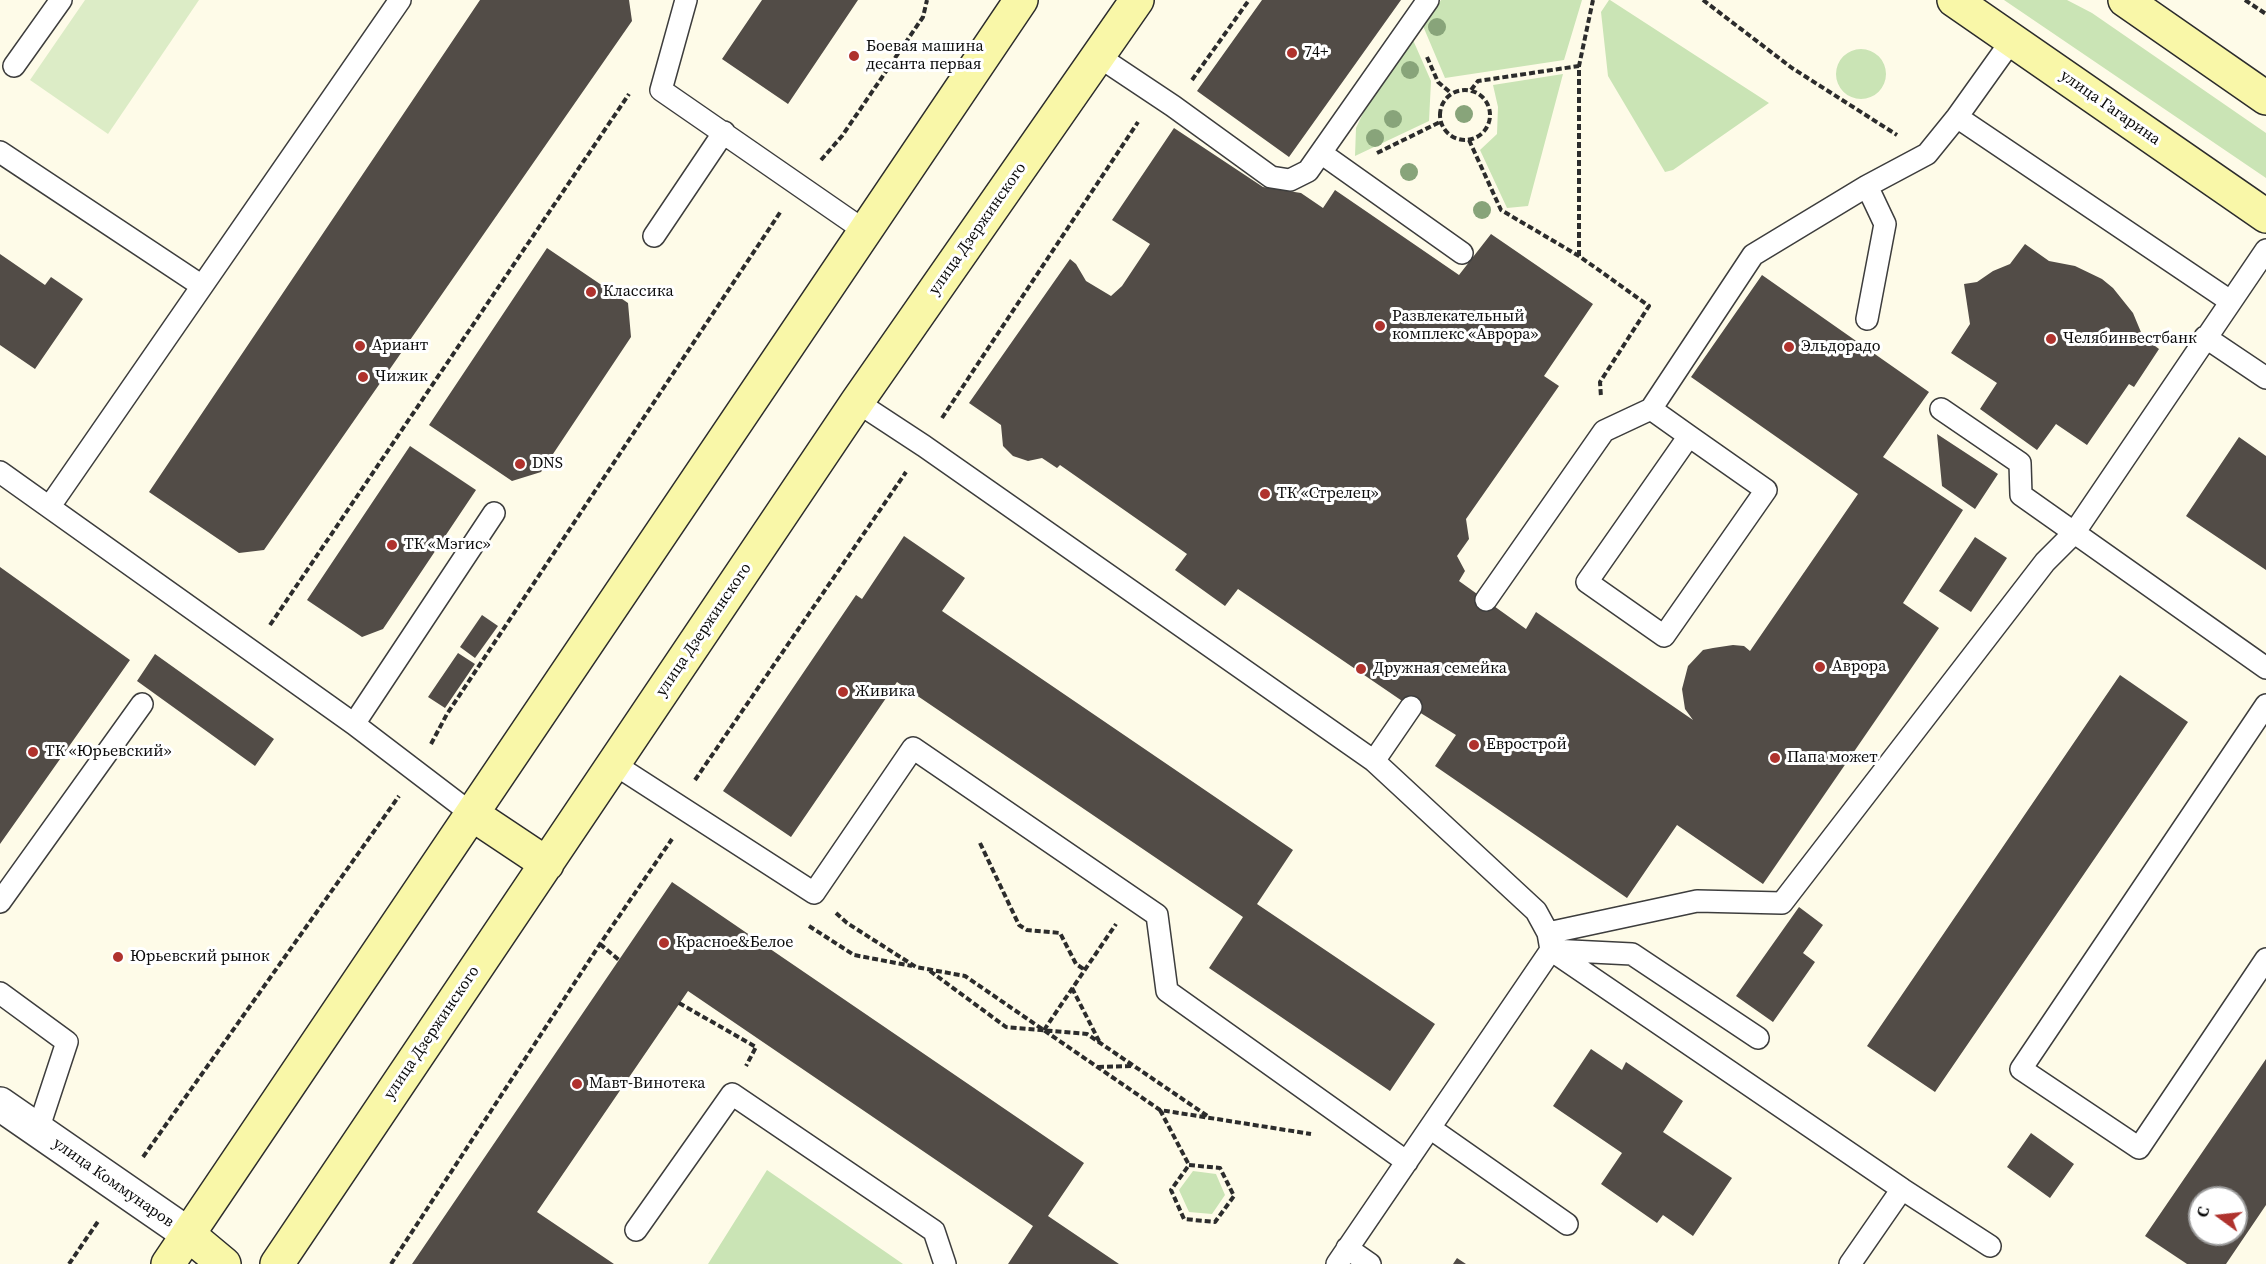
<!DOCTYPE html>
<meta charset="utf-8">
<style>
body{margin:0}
#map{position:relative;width:2266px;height:1264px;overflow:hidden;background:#fefbe8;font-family:"Source Serif 4",serif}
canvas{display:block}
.north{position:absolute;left:2188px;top:1186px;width:60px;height:60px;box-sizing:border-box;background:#fff;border:2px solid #9d9d9d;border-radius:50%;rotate:285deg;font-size:16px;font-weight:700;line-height:24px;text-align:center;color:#0a0a0a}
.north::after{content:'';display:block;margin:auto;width:21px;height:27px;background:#af322d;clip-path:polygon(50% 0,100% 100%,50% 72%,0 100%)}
</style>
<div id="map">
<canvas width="2266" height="1264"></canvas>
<div class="north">С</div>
</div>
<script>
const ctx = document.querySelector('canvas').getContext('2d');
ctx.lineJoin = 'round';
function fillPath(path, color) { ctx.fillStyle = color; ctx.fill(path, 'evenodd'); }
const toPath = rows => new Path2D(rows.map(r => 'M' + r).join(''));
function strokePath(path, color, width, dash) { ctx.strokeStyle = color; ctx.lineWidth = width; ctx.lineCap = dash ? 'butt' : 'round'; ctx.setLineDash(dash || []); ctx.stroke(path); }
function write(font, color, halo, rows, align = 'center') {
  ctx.font = font + ' "Source Serif 4",serif'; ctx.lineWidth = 6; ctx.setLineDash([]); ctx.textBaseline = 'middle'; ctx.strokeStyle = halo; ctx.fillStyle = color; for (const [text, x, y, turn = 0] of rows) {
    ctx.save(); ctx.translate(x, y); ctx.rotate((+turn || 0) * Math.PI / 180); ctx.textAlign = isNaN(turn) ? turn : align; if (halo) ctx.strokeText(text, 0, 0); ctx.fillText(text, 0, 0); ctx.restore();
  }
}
const green = toPath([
 [1441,0,1582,0,1564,60,1445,78,1423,26],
 [1609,0,1610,0,1769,103,1673,170,1665,172,1608,76,1601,12],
 [2004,0,2067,0,2092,13,2266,133,2266,178],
 [1413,40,1431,81,1429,121,1355,156,1356,128,1365,109],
 '1836 74a25 25 0 1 1 50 0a25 25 0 1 1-50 0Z',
 [1563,74,1528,206,1507,208,1480,150,1497,134,1498,107,1493,85],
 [767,1170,903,1264,708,1264],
 [1193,1171,1216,1174,1225,1195,1212,1214,1189,1212,1179,1190]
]);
const pitch = toPath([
 [85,0,199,0,108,134,30,80]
]);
const building = toPath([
 [480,0,629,0,632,21,264,550,239,553,149,492],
 [762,0,858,0,788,104,722,59],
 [1262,0,1401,0,1289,157,1197,91],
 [1174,128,1263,187,1301,193,1323,208,1335,190,1459,275,1491,234,1593,304,1544,376,1559,386,1466,519,1469,539,1457,556,1465,571,1459,581,1526,629,1536,612,1693,720,1685,709,1682,689,1688,666,1703,650,1713,648,1733,645,1744,646,1750,651,1858,494,1691,377,1762,275,1929,392,1883,457,1963,510,1903,603,1939,628,1763,884,1677,825,1627,898,1435,766,1456,735,1411,707,1238,589,1225,606,1175,570,1187,554,1060,465,1057,468,1042,458,1028,461,1013,456,1003,446,1001,425,969,403,1070,259,1076,264,1086,281,1111,296,1122,286,1150,244,1112,220],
 [2025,244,2049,261,2075,266,2102,279,2113,288,2133,313,2143,337,2159,349,2134,387,2129,384,2087,445,2056,424,2037,450,1980,409,1997,383,1951,353,1970,324,1964,284,1977,282,1993,271,2010,264],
 [547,248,628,303,631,337,541,472,512,481,429,425],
 [0,254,45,285,51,277,83,299,35,369,0,345],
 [1937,434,1998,474,1975,509,1942,486],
 [2239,437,2266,456,2266,570,2186,516],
 [410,446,476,490,383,629,362,637,307,600],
 [904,536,965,578,942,611,1293,850,1257,904,1435,1024,1390,1091,1209,968,1243,917,897,682,791,837,723,791,856,595,862,599],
 [1975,537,2007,558,1971,612,1939,591],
 [0,567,130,660,0,844],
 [482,615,498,626,475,658,460,647],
 [458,653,475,664,445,708,428,697],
 [155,654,274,739,255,766,137,681],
 [2120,675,2188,722,1935,1092,1867,1046],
 [672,882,1084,1163,1048,1216,1119,1264,1008,1264,1033,1226,688,991,537,1212,614,1264,412,1264],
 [1799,907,1823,925,1803,953,1815,962,1773,1022,1736,996],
 [1591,1049,1622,1070,1626,1062,1683,1101,1663,1132,1732,1178,1693,1236,1663,1215,1657,1223,1601,1184,1622,1153,1553,1106],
 [2266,1059,2266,1205,2226,1264,2187,1264,2145,1236],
 [2200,1198,2236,1198,2236,1234,2200,1234],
 [2031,1133,2074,1164,2050,1198,2007,1167],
 [1457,1258,1466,1264,1453,1264]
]);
const path = toPath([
 [1703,0,1792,68,1897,135],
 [2245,0,2266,14],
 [1427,57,1438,82,1451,93],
 [1192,80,1249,0],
 '1440 115a25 25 0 1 1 50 0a25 25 0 1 1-50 0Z',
 [1471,90,1478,81,1579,66],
 [1469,140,1501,210,1579,256,1649,306,1600,382,1601,397],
 [1377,153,1440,122],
 [821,160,842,136,923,17,927,0],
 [1579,256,1579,66,1593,0],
 [942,418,1138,122],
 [270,625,629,94],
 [431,744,447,714,781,211],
 [695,780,906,472],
 [980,843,1019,925,1027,930,1060,933,1076,964,1085,970],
 [836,913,847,923,916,967,965,976,1160,1110,1311,1134],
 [809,926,854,955,912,966],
 [600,944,619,960],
 [930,971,1006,1027,1087,1034,1209,1117],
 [1072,988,1099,1041],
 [679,1003,756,1047,746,1066],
 [1044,1030,1116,924],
 [1098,1067,1133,1066],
 [1160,1110,1189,1165],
 [143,1157,399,796],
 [1189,1165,1220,1168,1234,1196,1215,1222,1184,1219,1171,1190,1189,1165],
 [69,1264,99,1220],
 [391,1264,600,944,672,839]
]);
const lane = toPath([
 [686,0,661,90,865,231],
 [1098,56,1173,106,1271,177,1290,180,1308,171,1428,0],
 [14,66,61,0],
 [1957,117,2230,301],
 [0,152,202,286],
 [1321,153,1462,253],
 [654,236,724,132],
 [1867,319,1885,224,1867,186],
 [2205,337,2266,378],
 [857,402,924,446,1374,761,1536,911,1548,933,1551,950,1902,1189,1850,1264],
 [1651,409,1689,436,1766,490,1664,636,1587,582,1689,436],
 [1941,409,2020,463,2021,495,2266,668],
 [0,472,354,724,472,814],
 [50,506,400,0],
 [1486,600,1604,431,1651,409,1753,255,1867,186,1927,154,1957,117,2012,40],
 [2266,705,2021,1069,2139,1148,2266,959],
 [354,724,494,513],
 [1374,761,1411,707],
 [614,764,814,893,913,748,1157,915,1167,991,1407,1162],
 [0,902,142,704],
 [1548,933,1697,901,1782,903,2045,562,2074,533,2266,250],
 [0,993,67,1042,38,1130],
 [1430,1128,1567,1224],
 [1902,1189,1990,1246],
 [636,1230,732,1094,934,1231,945,1264],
 [1347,1248,1370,1264],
 [1337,1264,1551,950,1632,954,1758,1038]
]);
const street = toPath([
 [0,1104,188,1234]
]);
const secondary = toPath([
 [1954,0,2266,216],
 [2125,0,2266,98],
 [472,814,547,864],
 [188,1234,224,1264],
 [168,1264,1021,0],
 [277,1264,857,402,1137,0]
]);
const trees = [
 [1437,27],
 [1410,70],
 [1464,114],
 [1393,119],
 [1375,138],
 [1409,172],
 [1482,210]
];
const markers = [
 [1292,53,6,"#af322d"],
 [854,56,6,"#af322d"],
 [591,292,6,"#af322d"],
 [1380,326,6,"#af322d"],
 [2051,339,6,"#af322d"],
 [360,346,6,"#af322d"],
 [1789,347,6,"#af322d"],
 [363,377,6,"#af322d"],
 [520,464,6,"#af322d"],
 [1265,494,6,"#af322d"],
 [392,545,6,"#af322d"],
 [1820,667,6,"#af322d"],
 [1361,669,6,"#af322d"],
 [843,692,6,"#af322d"],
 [1474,745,6,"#af322d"],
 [33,752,6,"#af322d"],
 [1775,758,6,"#af322d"],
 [664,943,6,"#af322d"],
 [118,957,6,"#af322d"],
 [577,1084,6,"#af322d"]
];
const poiNames = [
 ["Боевая машина",866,47],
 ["десанта первая",866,65],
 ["74+",1304,53],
 ["Классика",603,292],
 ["Развлекательный",1392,317],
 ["комплекс «Аврора»",1392,335],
 ["Челябинвестбанк",2063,339],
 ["Ариант",372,346],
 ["Эльдорадо",1801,347],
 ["Чижик",375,377],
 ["DNS",532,464],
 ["ТК «Стрелец»",1277,494],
 ["ТК «Мэгис»",404,545],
 ["Аврора",1832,667],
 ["Дружная семейка",1373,669],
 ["Живика",855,692],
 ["Еврострой",1486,745],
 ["ТК «Юрьевский»",45,752],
 ["Папа может",1787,758],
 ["Красное&Белое",676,943],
 ["Юрьевский рынок",130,957],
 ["Мавт-Винотека",589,1084]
];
const streetNames = [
 ["улица Гагарина",2110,108,35],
 ["улица Дзержинского",978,229,-55],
 ["улица Дзержинского",704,630,-56],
 ["улица Дзержинского",432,1033,-56],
 ["улица Коммунаров",113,1183,35]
];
fillPath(green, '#cae4b5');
fillPath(pitch, '#dcecc6');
fillPath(building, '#524c47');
strokePath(lane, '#3d3d3d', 24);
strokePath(street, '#3d3d3d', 36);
strokePath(secondary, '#2c2c2c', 36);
strokePath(path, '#2c2c2c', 4, [6, 3]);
strokePath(lane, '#fff', 21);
strokePath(street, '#fff', 33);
strokePath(secondary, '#f9f7a8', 33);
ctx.fillStyle = '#88a47a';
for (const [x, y] of trees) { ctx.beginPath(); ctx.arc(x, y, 9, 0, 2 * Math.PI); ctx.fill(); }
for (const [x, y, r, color] of markers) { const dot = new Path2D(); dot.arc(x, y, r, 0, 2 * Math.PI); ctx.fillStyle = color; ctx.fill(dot); strokePath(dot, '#fff', 2); }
write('16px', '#0a0a0a', '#fff', poiNames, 'left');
write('16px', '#0a0a0a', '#fff', streetNames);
</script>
